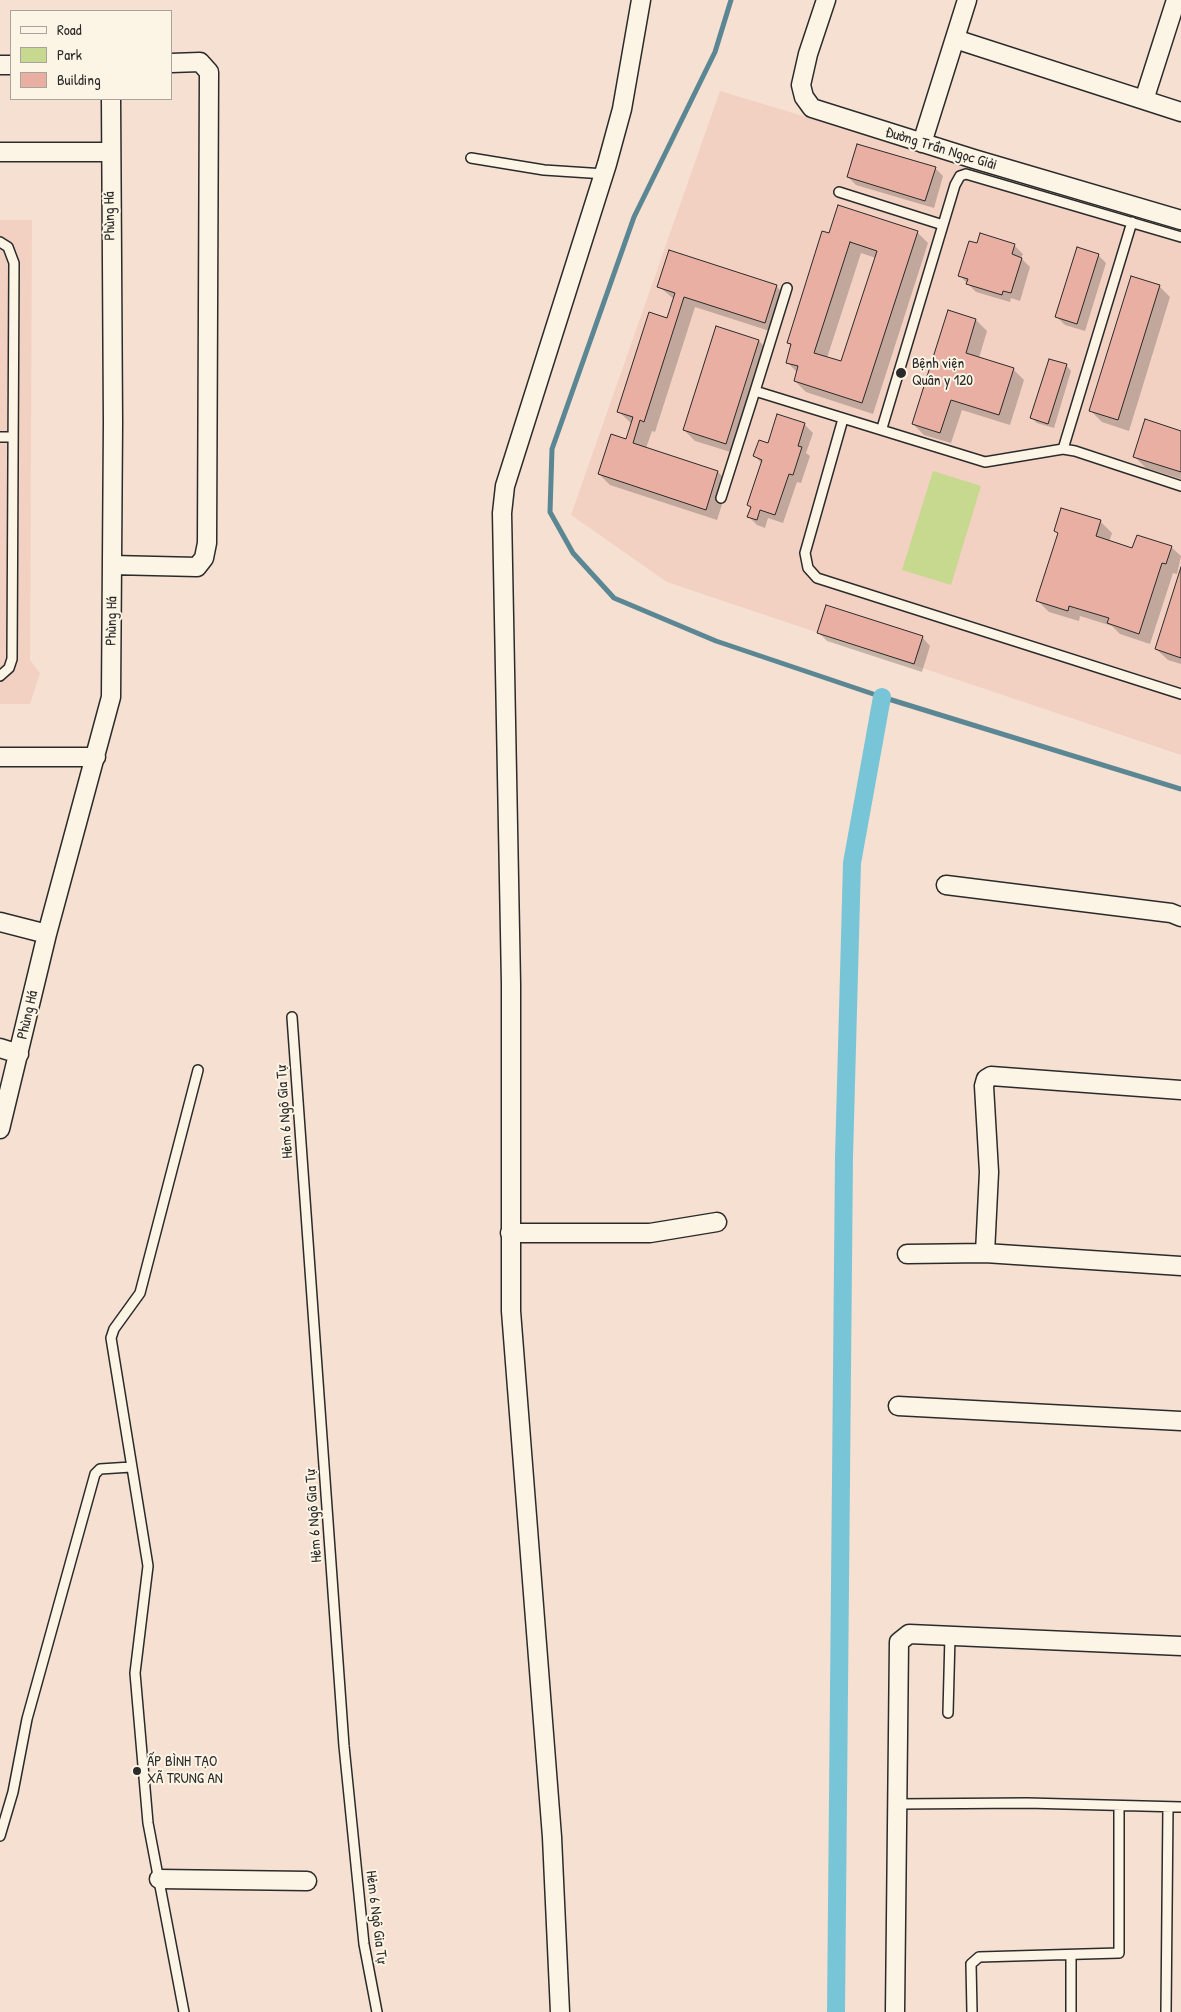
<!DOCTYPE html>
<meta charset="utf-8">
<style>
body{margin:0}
#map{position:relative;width:1181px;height:2012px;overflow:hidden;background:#f6e0d1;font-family:"Patrick Hand",sans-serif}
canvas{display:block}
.legend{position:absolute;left:10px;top:10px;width:162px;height:90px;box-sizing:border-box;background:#fcf5e5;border:1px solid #a8a49b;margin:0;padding:6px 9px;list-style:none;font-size:15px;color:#2b2b2b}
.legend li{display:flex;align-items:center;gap:10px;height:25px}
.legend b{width:25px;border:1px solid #a8a49b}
</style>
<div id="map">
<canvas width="1181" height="2012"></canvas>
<ul class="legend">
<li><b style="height:6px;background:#fcf5e5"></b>Road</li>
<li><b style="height:14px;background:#c7d98e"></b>Park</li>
<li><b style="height:14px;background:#e9afa2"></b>Building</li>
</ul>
</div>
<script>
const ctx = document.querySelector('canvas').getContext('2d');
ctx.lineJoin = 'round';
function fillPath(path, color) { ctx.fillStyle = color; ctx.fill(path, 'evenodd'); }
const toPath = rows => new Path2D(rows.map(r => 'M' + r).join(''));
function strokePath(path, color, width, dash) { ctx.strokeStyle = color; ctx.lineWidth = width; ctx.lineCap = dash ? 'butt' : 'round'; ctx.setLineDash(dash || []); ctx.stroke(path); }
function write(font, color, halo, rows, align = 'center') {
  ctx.font = font + ' "Patrick Hand",sans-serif'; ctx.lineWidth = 4; ctx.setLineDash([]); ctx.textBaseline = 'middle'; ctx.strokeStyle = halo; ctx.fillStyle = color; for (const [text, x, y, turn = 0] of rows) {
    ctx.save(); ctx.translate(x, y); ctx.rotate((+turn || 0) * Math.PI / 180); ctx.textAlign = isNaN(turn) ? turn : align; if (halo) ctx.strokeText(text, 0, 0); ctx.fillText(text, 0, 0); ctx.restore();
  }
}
const built = toPath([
 [720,91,1181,230,1181,755,667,582,571,515],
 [0,220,32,220,30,660,40,673,30,704,0,704]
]);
const green = toPath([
 [933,471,981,486,951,585,902,570]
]);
const shadow = toPath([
 [935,168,943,176,934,208,856,185,848,177],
 [917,232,928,243,873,414,806,392,795,381,798,373,787,362,792,346,788,342,830,235],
 [861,253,876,258,842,363,827,358],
 [977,245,1014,245,1023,254,1021,258,1030,267,1020,301,1011,298,1010,302,976,292,959,275],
 [1098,255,1106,263,1085,331,1065,325,1057,317],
 [658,286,776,286,787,297,776,333,695,307,655,432,652,431,646,448,718,472,729,483,717,520,610,485,599,474,627,441,632,424,618,411,668,319,674,299],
 [1159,286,1170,297,1129,431,1102,422,1091,411],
 [948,312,976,320,987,331,979,358,1013,369,1024,380,1010,425,962,410,951,443,924,435,913,424],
 [759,341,770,352,737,454,695,441,684,430],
 [1066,365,1071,371,1054,428,1037,423,1032,418],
 [804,424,813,433,806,453,810,456,801,483,797,482,783,523,768,518,765,528,757,525,749,517,762,464,755,456,768,444],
 [1181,432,1181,479,1146,468,1135,457],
 [1062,509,1101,522,1112,533,1109,542,1133,549,1171,547,1181,556,1177,574,1173,573,1150,644,1120,634,1112,626,1080,616,1079,621,1049,612,1037,600,1059,534,1055,531],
 [1181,572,1181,664,1168,660,1156,649],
 [819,633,922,637,930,646,922,672,827,641]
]);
const stream = toPath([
 [731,0,715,52,634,217,552,449,550,512,573,553,614,598,716,641,882,697,1181,789]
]);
const canal = toPath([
 [836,2012,844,1157,852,863,882,697]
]);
const building = toPath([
 [857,144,936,167,925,201,847,177,857,144],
 [838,205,918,231,862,403,794,381,798,366,786,363,791,344,787,343,822,231,829,233,838,205],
 [850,242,877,251,841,361,814,353,850,242],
 [980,233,1015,244,1012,254,1022,258,1011,293,1003,291,1002,295,966,284,968,279,958,276,969,241,977,243,980,233],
 [1077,247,1099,254,1077,324,1055,317,1077,247],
 [669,250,777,285,765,323,684,297,644,422,640,420,633,443,718,471,706,510,598,474,611,434,626,439,633,417,617,412,649,312,667,318,675,293,657,287,669,250],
 [1131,276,1160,285,1118,420,1089,411,1131,276],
 [948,310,976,319,966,353,1014,368,999,415,951,400,940,433,912,424,948,310],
 [716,326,759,340,726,444,683,430,716,326],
 [1049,359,1067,364,1048,424,1030,418,1049,359],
 [777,414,805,423,798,446,802,447,793,475,789,474,775,515,760,510,757,520,747,517,751,507,747,505,762,460,753,456,759,440,768,443,777,414],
 [1145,419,1181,431,1181,472,1133,457,1145,419],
 [1061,508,1101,520,1096,536,1132,548,1137,535,1172,546,1166,564,1162,563,1139,634,1107,623,1109,618,1069,606,1068,611,1036,601,1058,533,1054,531,1061,508],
 [1181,567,1181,658,1155,649,1181,567],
 [826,605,923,636,914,664,817,633,826,605]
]);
const service = toPath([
 [471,158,544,170,605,174],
 [839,192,943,225],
 [0,242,8,247,14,263,12,659,9,668,0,676],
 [755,391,787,288],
 [843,419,805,553,808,568,817,578,1181,694],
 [882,428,955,185,960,176,966,174,1181,237],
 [0,437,13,437],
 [1063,449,1132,222],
 [721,498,755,391,985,462,1063,449,1075,451,1181,486],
 [292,1017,344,1746,364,1944,377,2012],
 [948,1713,950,1636],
 [897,1804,1027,1803,1181,1807],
 [0,1836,13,1792,27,1719,95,1474,100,1469,131,1467],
 [1071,1955,1071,2012],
 [184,2012,148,1823,135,1673,148,1566,111,1338,114,1329,140,1293,198,1070],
 [972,2012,971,1964,979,1957,1119,1953,1119,1806],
 [1166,2012,1168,1807]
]);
const minor = toPath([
 [826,0,808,54,801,85,804,97,812,108,974,159,1181,220],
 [955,39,1181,112],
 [0,65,11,65],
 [1144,100,1176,0],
 [922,143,967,0],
 [0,152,110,152],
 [112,565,197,567,204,558,207,543,209,72,200,62,171,63],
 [0,757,96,757],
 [946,885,1171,913,1181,917],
 [0,922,47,934],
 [0,1048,19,1054],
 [0,1129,47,934,111,697,113,423,111,99],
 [510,1233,650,1233,717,1222],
 [985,1253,989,1172,984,1086,986,1079,991,1076,1181,1090],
 [907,1254,985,1253,1181,1266],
 [898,1406,1181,1421],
 [159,1879,307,1881],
 [560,2012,552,1837,511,1311,511,984,502,513,505,486,607,164,622,109,641,0],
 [895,2012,899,1642,909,1634,1181,1646]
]);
const markers = [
 [901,373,6,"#2b2b2b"],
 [137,1771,5,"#2b2b2b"]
];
const streetNames = [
 ["Đường Trần Ngọc Giải",941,149,17],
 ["Phùng Há",110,216,-91],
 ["Phùng Há",112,621,-89],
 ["Phùng Há",28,1015,-77],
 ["Hẻm 6 Ngô Gia Tự",285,1112,-94],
 ["Hẻm 6 Ngô Gia Tự",314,1516,-94],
 ["Hẻm 6 Ngô Gia Tự",376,1917,83]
];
const poiNames = [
 ["Bệnh viện",912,364],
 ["Quân y 120",912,381],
 ["ẤP BÌNH TẠO",147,1762],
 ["XÃ TRUNG AN",147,1779]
];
fillPath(built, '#f2d1c3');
fillPath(green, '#c7d98e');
fillPath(shadow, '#0003');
strokePath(stream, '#5a8793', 5);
strokePath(canal, '#79c5d8', 18);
fillPath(building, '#e9afa2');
strokePath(building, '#2b2b2b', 1);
strokePath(service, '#2b2b2b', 12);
strokePath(minor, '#2b2b2b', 21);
strokePath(service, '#fcf5e5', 9);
strokePath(minor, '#fcf5e5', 18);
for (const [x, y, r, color] of markers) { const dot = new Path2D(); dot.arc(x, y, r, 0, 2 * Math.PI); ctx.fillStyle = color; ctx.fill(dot); strokePath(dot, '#fcf5e5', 2); }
write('15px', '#2b2b2b', '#fcf5e5', streetNames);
write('15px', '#2b2b2b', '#fcf5e5', poiNames, 'left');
</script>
